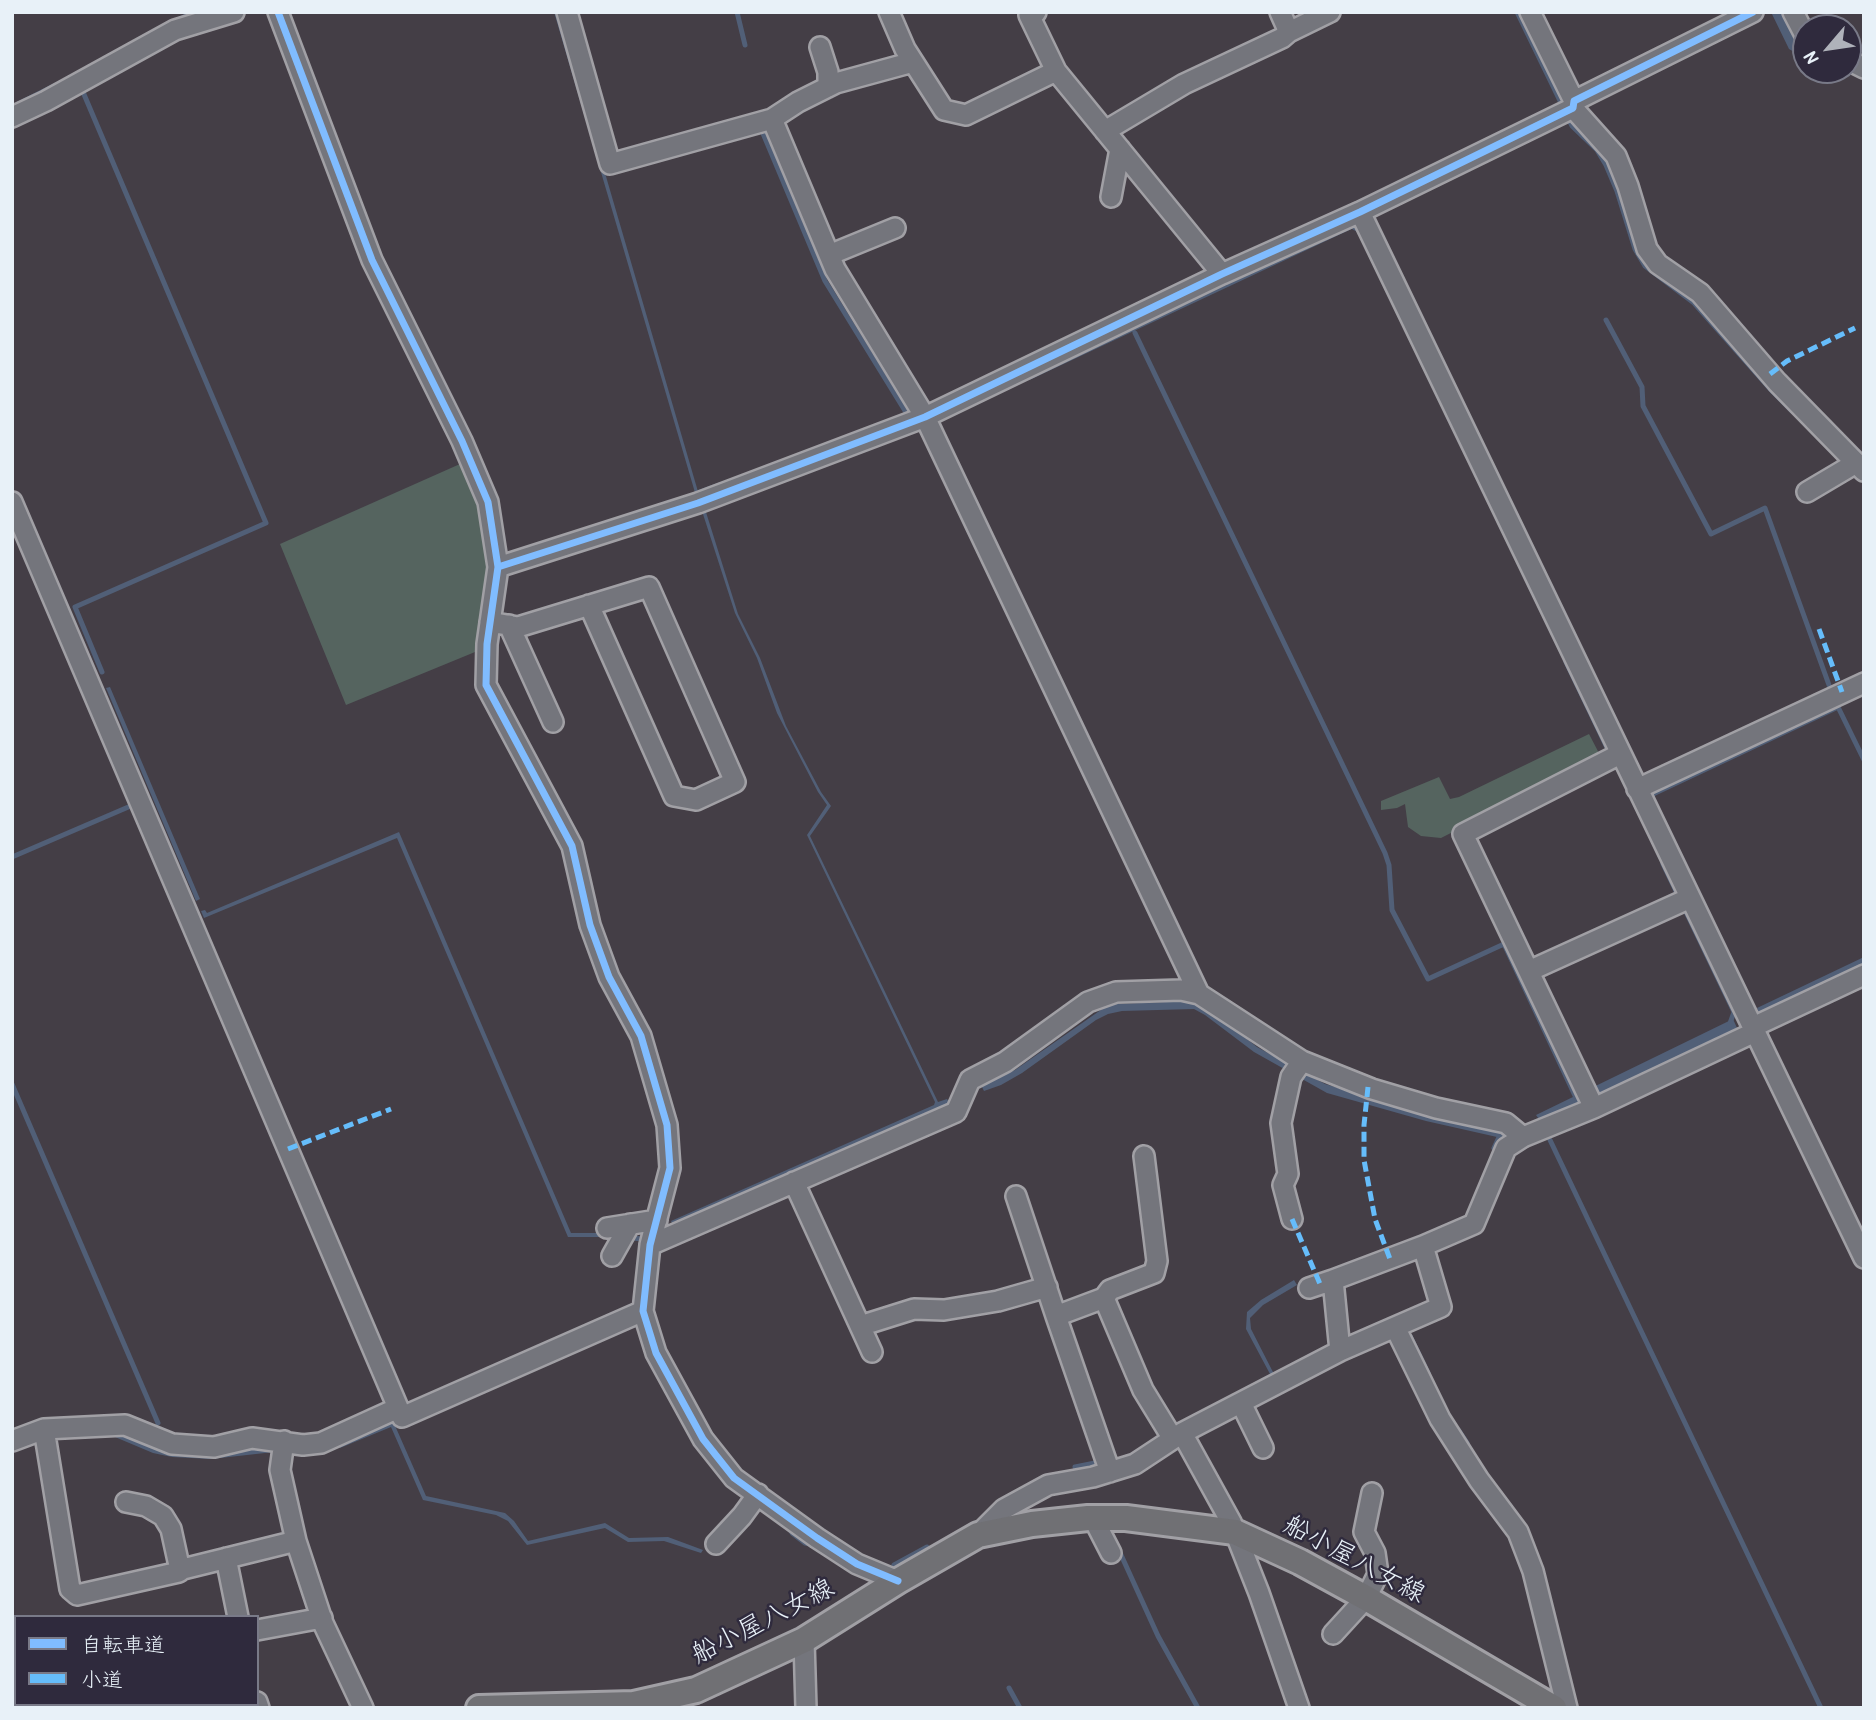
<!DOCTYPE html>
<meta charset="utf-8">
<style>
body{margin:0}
#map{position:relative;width:1876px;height:1720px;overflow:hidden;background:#443e46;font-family:"Patrick Hand","Klee One",sans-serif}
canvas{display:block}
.frame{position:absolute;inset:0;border:14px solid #e8f1f8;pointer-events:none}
.legend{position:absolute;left:14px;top:1615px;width:245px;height:91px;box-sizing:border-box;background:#2f2a3d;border:2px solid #797a88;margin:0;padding:9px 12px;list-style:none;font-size:21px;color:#e8f1f8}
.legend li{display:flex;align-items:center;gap:14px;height:35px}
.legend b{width:35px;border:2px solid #797a88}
.north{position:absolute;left:1792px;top:14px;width:70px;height:70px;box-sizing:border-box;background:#2f2a3d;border:2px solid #797a88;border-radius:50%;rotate:241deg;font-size:19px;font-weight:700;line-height:28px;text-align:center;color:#e8f1f8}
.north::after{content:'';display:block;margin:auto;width:24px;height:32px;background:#afb2ba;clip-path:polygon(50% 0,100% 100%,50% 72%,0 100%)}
</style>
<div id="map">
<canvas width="1876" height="1720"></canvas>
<div class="frame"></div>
<ul class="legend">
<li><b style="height:9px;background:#80bcff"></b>自転車道</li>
<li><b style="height:9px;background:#66bdfb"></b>小道</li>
</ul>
<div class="north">N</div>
</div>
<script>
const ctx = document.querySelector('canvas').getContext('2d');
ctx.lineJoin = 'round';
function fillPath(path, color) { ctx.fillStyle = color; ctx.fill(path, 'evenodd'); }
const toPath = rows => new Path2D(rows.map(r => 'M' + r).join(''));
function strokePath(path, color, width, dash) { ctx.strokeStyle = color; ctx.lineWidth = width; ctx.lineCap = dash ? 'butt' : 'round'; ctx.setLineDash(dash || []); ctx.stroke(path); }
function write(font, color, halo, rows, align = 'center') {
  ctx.font = font + ' "Patrick Hand","Klee One",sans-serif'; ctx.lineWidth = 5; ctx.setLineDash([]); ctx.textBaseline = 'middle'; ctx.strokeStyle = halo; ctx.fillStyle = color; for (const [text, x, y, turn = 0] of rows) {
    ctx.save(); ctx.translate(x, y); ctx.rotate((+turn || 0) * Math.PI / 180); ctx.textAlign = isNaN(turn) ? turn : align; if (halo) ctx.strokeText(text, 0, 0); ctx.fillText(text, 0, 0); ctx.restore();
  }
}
const green = toPath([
 [460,464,478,497,492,555,479,638,475,652,346,705,280,544],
 [1589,734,1601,757,1441,838,1421,836,1408,827,1405,804,1397,808,1381,810,1381,801,1439,777,1450,799,1459,797]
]);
const water = toPath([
 [554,12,558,12,699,495,696,496],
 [1771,12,1783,12,1797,42,1806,47,1806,59,1789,49],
 [705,509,738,614,760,658,786,726,821,792,831,806,810,836,938,1102,947,1099,950,1104,674,1227,671,1221,934,1105,935,1102,807,835,827,805,818,792,777,713,757,658,735,613,702,511],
 [110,687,200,899,196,901,106,688],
 [399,832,571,1233,614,1233,615,1237,568,1237,397,838,204,918,201,911,205,910,207,913],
 [1864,957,1864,966,1760,1016,1757,1008],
 [1191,1001,1212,1011,1257,1047,1325,1084,1436,1117,1498,1132,1502,1131,1506,1137,1500,1140,1497,1137,1426,1121,1327,1093,1254,1052,1205,1015,1194,1009,1122,1011,1108,1014,1096,1020,1022,1073,1001,1085,984,1091,981,1085,1015,1070,1105,1007,1116,1004],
 [1733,1019,1737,1028,1541,1122,1536,1115],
 [1294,1280,1297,1285,1263,1305,1250,1318,1251,1329,1275,1376,1231,1400,1229,1396,1270,1374,1246,1329,1247,1312,1261,1300],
 [393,1421,426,1496,505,1513,514,1521,528,1541,605,1523,629,1538,668,1537,703,1550,701,1553,664,1541,628,1542,605,1528,527,1545,508,1521,496,1515,423,1500,391,1427,340,1448,338,1445],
 [82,1433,118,1433,149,1447,169,1452,230,1452,260,1447,273,1447,274,1452,211,1459,172,1457,153,1453,115,1437,82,1437]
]);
const stream = toPath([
 [737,12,745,45],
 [1517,12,1563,107],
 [173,22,195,12],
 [83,92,266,523,75,607,102,672],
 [18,104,56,85],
 [1567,116,1572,126,1597,150,1606,165,1617,191,1635,249,1645,266,1694,303,1773,392,1792,411],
 [762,131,825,281,907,414,902,417],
 [1606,320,1642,387,1643,406,1711,534,1765,508,1829,685],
 [1135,333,1385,853,1389,865,1392,910,1428,979,1504,944,1577,1100],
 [1030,377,1352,226,1359,230],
 [697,493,719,485],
 [1566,662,1610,754],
 [1653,794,1838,707,1864,760],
 [12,857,133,805],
 [1663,864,1734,1012,1729,1026],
 [12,1084,158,1423],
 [1550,1140,1821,1708],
 [1494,1148,1500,1135],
 [633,1238,642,1239],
 [1410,1336,1428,1373],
 [1459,1431,1467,1443],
 [1075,1467,1100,1462],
 [792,1533,805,1543,810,1544],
 [1117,1546,1158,1636,1198,1708],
 [894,1565,927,1547],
 [1009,1688,1020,1708],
 [40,1704,41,1708],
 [12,1706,30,1704]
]);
const minor = toPath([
 [278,12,372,260,462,441,488,502,498,567,487,644,486,685,572,846,590,925,609,977,641,1036,667,1125,670,1168,650,1245,643,1311,656,1353,703,1439,734,1478,817,1538,857,1564,898,1581],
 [567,12,610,164,772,119,835,269,925,417,1199,994],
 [889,12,905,49,944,110,966,115,1056,71],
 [1036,12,1029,15,1056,71,1222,274],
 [1280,12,1289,32],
 [1530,12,1574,101],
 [1793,12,1806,37],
 [820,47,828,72,828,87],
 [1848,60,1864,68],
 [1573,108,1616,156,1628,186,1647,249,1658,264,1700,293,1777,382,1864,471],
 [12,117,46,101,175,30,234,12],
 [772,119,798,102,836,83,913,62],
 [1105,131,1184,84,1282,38,1289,32,1330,12],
 [1111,197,1120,149],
 [1360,212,1864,1258],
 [829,255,895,228],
 [1807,492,1856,463],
 [12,502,402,1417,643,1311],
 [498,567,698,503,925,417,1222,274,1360,212,1573,108,1574,101,1753,12],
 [490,622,518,627,649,587,735,782,696,800,674,796,589,605],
 [509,625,553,722],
 [1637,789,1864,683],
 [1529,971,1690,898],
 [1753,1027,1864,975],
 [1594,1108,1463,834,1620,754],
 [1144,1156,1157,1261,1154,1273,1110,1290,1104,1298,1143,1390,1173,1439],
 [794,1182,872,1352],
 [1016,1196,1056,1316,1104,1298],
 [1292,1219,1283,1185,1288,1174,1281,1123,1291,1077,1302,1061],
 [607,1228,657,1220],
 [650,1245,956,1112,970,1080,1005,1062,1088,1002,1116,992,1181,990,1199,994,1302,1061,1372,1089,1436,1108,1506,1123,1523,1137],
 [612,1256,630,1224],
 [1309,1288,1333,1280],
 [1056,1316,1110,1472],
 [860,1326,914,1309,944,1310,998,1301,1047,1287],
 [1340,1351,1333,1280,1423,1246],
 [1241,1403,1263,1448],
 [44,1429,70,1589,77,1595,179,1572,183,1569],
 [1182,1433,1231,1522,1259,1593,1299,1708],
 [12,1441,44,1429,125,1425,172,1444,214,1447,252,1438,303,1445,321,1443,398,1408],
 [284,1441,280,1470,296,1541,323,1623,363,1708],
 [126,1502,146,1506,163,1516,171,1529,178,1561,183,1569,296,1541],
 [1093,1518,1111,1553],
 [978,1535,1004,1509,1048,1485,1093,1477,1135,1464,1182,1433,1340,1351,1395,1327],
 [716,1544,742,1516,758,1494],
 [226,1558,238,1617],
 [257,1630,322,1618],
 [1333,1634,1366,1598,1378,1574,1375,1553,1364,1532,1372,1493],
 [804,1640,806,1708],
 [257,1702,259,1708],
 [1567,1708,1533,1571,1518,1532,1479,1480,1440,1419,1395,1327,1441,1307,1423,1246,1474,1224,1506,1148,1523,1137,1594,1108,1755,1032]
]);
const major = toPath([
 [479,1708,634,1704,696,1690,804,1640,898,1581,978,1535,1032,1524,1088,1518,1126,1518,1235,1532,1300,1562,1366,1598,1554,1708]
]);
const quiet = toPath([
 [1770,374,1787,361,1855,328],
 [1819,629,1842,692],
 [1368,1087,1364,1125,1364,1160,1375,1219,1390,1259],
 [288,1149,391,1109],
 [1292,1219,1320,1284]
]);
const cycleway = toPath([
 [278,12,372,260,462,441,488,502,498,567,487,644,486,685,572,846,590,925,609,977,641,1036,667,1125,670,1168,650,1245,643,1311,656,1353,703,1439,734,1478,817,1538,857,1564,898,1581],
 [498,567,698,503,925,417,1222,274,1360,212,1573,108,1574,101,1753,12]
]);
const streetNames = [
 ["船小屋八女線",1354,1560,28],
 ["船小屋八女線",763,1622,-27]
];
fillPath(green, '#55645f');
fillPath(water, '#515f77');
strokePath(stream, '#515f77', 5);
strokePath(minor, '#a1a0a5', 24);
strokePath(major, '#a1a0a5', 30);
strokePath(minor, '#74757c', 19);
strokePath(major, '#707074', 24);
strokePath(quiet, '#66bdfb', 5, [10, 5]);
strokePath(cycleway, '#80bcff', 7);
write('26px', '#e8f1f8', '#2f2a3d', streetNames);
</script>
